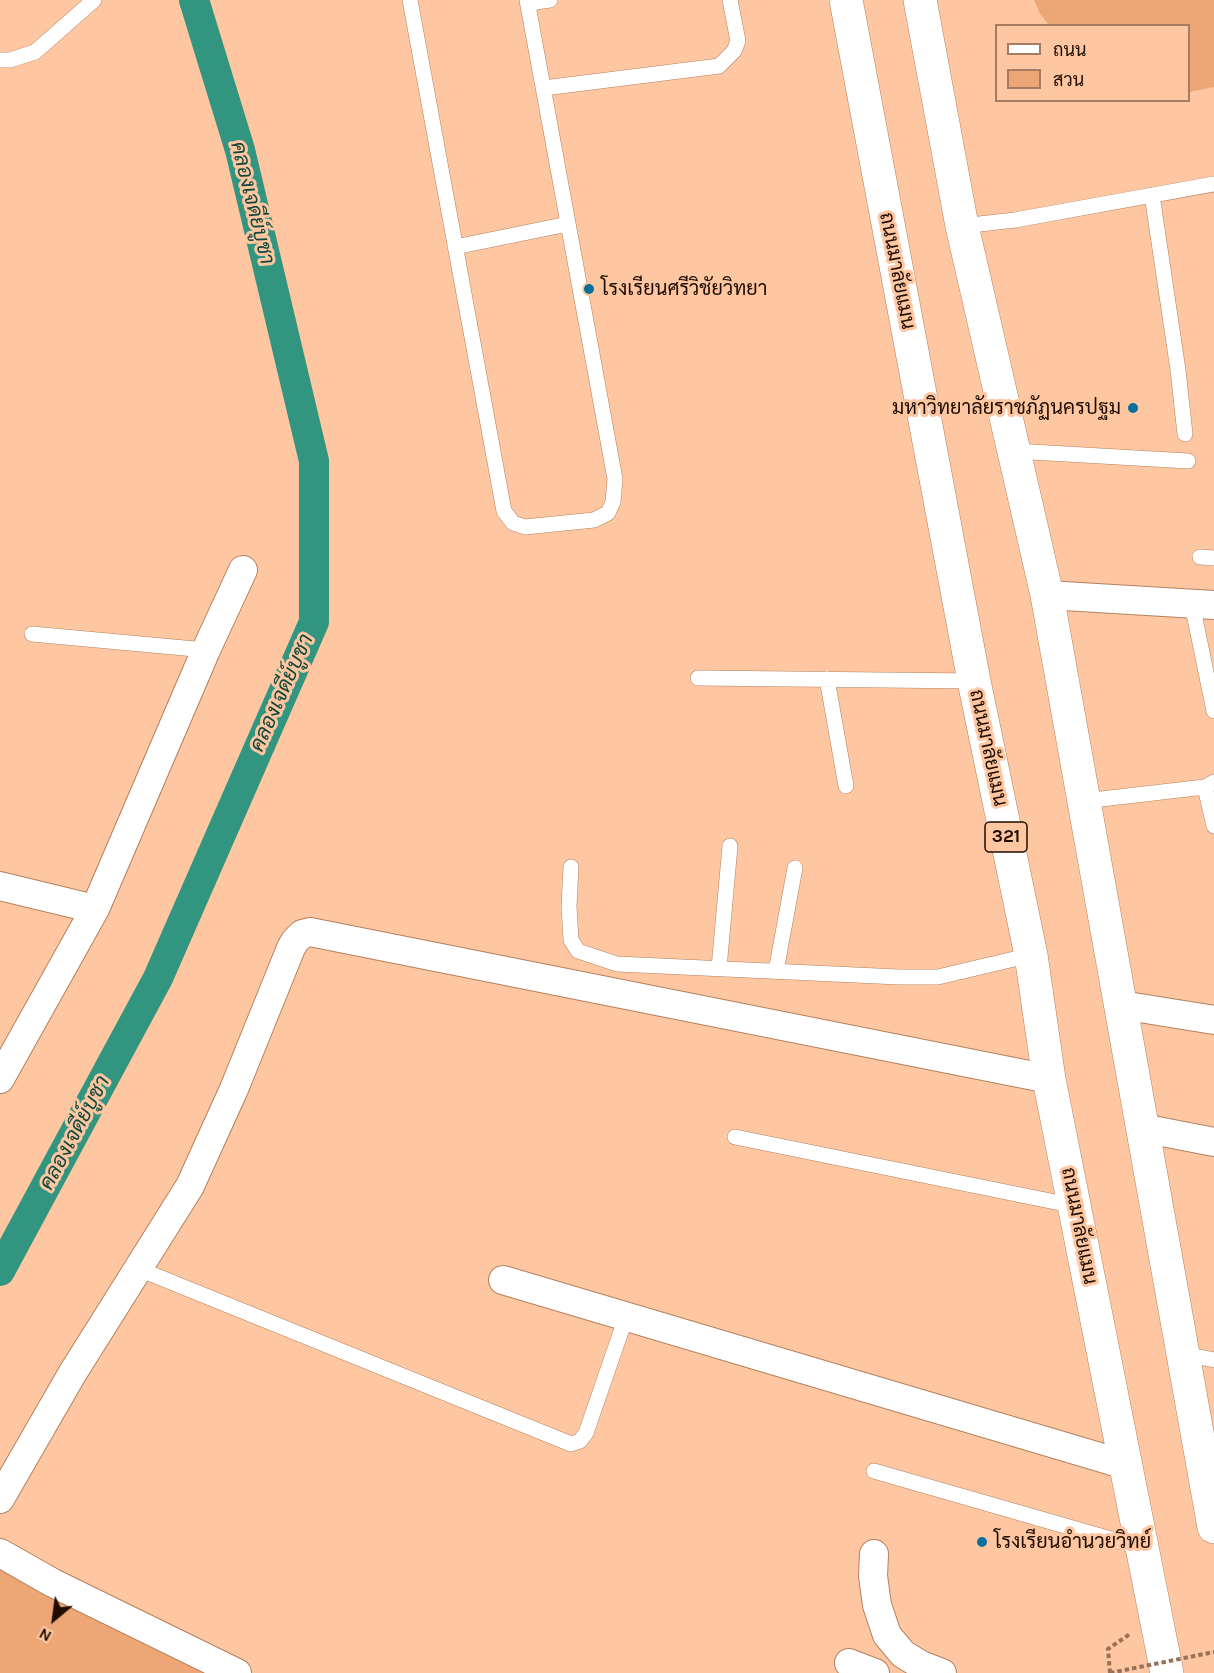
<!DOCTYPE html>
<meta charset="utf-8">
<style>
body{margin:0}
#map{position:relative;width:1214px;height:1673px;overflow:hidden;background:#fec6a1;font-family:Karla,Sarabun,sans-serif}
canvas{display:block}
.legend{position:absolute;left:995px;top:24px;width:195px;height:78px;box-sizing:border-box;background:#fec6a1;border:2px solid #a57c61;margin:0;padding:8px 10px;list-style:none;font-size:18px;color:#1f0d01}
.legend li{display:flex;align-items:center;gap:12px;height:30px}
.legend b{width:30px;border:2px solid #a57c61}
.north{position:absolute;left:24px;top:1589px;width:60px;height:60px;-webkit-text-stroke:4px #fec6a1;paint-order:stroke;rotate:209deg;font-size:16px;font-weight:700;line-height:24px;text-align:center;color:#1f0d01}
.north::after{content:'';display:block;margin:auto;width:21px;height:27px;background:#1f0d01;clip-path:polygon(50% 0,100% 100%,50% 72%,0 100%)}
</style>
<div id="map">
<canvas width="1214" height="1673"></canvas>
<ul class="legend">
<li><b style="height:8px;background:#fff"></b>ถนน</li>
<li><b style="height:16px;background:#eda776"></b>สวน</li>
</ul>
<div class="north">N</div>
</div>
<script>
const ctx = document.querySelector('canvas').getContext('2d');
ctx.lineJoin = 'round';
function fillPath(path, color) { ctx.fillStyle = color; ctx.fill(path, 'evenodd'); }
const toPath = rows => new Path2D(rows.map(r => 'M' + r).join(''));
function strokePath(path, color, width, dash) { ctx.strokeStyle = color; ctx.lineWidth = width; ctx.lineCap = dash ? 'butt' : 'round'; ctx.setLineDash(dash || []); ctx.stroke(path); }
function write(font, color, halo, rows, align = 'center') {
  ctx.font = font + ' Karla,Sarabun,sans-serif'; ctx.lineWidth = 6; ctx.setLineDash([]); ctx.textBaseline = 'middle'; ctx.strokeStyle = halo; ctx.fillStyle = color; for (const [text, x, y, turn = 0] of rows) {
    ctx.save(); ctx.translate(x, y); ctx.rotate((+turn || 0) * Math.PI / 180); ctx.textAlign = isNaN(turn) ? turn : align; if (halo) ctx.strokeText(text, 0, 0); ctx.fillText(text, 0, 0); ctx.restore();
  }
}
const green = toPath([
 [1034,0,1214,0,1214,87,1189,92,1188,26,1049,25,1040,14],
 [0,1568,218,1673,0,1673]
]);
const canal = toPath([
 [0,1271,158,978,314,622,314,461,240,150,194,0]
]);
const path = toPath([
 [1110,1673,1108,1649,1130,1634]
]);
const lane = toPath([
 [410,0,504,511,513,523,525,527,594,520,608,513,613,502,615,479,527,0],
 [528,3,550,0],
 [0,60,10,60,35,52,94,0],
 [544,88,719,66,734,51,738,41,730,0],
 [1152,195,1178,370,1185,434],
 [962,226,1015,220,1214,184],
 [455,247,568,224],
 [1014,451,1188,461],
 [1200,557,1214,558],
 [1192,604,1214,711],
 [32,634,206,650],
 [698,678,974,681],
 [827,679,846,786],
 [1205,787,1214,826],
 [1084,801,1205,787,1214,782],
 [571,867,569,907,571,940,578,951,617,964,899,977,938,977,1031,955],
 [719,968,730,846],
 [776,971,795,868],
 [735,1137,1075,1206],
 [139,1269,571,1444,580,1441,586,1433,626,1317],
 [1183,1354,1214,1360],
 [874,1471,1142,1548]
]);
const street = toPath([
 [1047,595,1214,605],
 [0,886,95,909],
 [1121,1005,1214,1020],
 [0,1079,95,909,206,650,243,570],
 [1142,1128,1214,1142],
 [503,1280,1126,1465],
 [0,1499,72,1374,190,1186,234,1089,291,948,295,941,302,934,310,932,1049,1079],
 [0,1553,53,1583,237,1673],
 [874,1554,873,1576,877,1605,887,1635,903,1654,921,1665,942,1673],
 [849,1663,875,1673]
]);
const highway = toPath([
 [846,0,974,681,1031,955,1049,1079,1167,1673],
 [920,0,962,226,1047,595,1214,1527]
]);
const pathBridge = toPath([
 [1110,1673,1214,1652]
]);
const markers = [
 [589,289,6,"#08709d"],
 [1133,408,6,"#08709d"],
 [982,1542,6,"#08709d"]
];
const shields = [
 [1006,837,42]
];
const shieldNames = [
 ["321",1006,837]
];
const streetNames = [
 ["ถนนมาลัยแมน",897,271,79],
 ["ถนนมาลัยแมน",988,748,78],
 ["ถนนมาลัยแมน",1079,1226,79]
];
const poiNames = [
 ["โรงเรียนศรีวิชัยวิทยา",601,289],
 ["มหาวิทยาลัยราชภัฏนครปฐม",1121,408,"right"],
 ["โรงเรียนอำนวยวิทย์",994,1542]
];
const waterNames = [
 ["คลองเจดีย์บูชา",252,203,76],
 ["คลองเจดีย์บูชา",282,693,-66],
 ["คลองเจดีย์บูชา",75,1133,-62]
];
fillPath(green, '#eda776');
strokePath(canal, '#31957f', 30);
strokePath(lane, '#b4815d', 16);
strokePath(street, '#b4815d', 30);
strokePath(highway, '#b4815d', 34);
strokePath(path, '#987258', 4, [4.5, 3]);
strokePath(lane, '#fff', 15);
strokePath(street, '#fff', 28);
strokePath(highway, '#fff', 33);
strokePath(pathBridge, '#987258', 4, [4.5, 3]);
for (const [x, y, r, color] of markers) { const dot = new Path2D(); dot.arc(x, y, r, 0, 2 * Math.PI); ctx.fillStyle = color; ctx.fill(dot); strokePath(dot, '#fec6a1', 2); }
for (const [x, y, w] of shields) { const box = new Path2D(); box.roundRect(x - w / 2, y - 15, w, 30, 4.5); ctx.fillStyle = '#fec6a1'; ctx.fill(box); strokePath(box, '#1f0d01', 1.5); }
write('bold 18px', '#1f0d01', null, shieldNames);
write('20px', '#1f0d01', '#fec6a1', streetNames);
write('20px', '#1f0d01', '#fec6a1', poiNames, 'left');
write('italic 21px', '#0e473b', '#fec6a1', waterNames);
</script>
